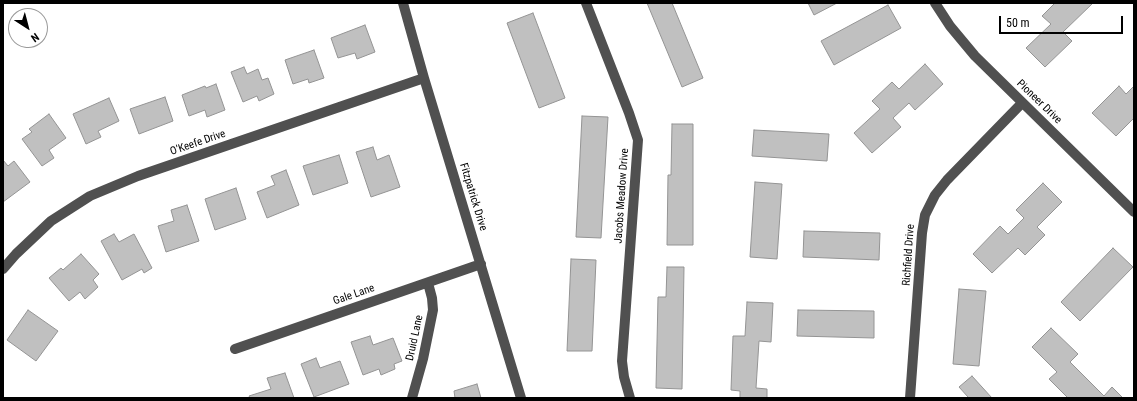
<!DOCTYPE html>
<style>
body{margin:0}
#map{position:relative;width:1137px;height:401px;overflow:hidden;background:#fff;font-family:"Roboto Condensed",sans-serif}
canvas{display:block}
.frame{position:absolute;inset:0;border:4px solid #000;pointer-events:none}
.north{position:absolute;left:8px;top:8px;width:40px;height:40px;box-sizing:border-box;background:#fff;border:1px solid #999;border-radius:50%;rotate:144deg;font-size:11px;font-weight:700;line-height:16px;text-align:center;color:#000}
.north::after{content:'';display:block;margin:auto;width:14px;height:18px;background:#000;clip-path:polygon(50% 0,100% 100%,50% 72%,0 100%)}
.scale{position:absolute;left:999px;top:16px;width:124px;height:18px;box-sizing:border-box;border:2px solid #000;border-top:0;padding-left:5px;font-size:12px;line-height:14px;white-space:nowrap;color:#000;-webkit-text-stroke:3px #fff;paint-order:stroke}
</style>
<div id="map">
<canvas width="1137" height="401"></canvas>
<div class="frame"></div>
<div class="north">N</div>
<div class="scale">50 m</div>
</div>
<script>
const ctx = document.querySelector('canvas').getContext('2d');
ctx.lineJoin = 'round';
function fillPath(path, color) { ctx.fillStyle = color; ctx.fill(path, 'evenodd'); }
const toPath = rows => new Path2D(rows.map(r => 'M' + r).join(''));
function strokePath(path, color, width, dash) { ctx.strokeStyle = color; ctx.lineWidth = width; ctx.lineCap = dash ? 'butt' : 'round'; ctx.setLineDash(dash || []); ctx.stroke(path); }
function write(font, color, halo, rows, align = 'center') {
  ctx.font = font + ' "Roboto Condensed",sans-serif'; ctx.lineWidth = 4; ctx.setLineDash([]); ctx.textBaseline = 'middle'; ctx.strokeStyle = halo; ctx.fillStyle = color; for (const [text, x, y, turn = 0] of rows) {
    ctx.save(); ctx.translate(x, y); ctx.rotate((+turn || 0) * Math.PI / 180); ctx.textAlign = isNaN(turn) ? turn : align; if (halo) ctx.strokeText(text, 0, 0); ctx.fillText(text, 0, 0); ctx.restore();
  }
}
const building = toPath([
 [647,3,672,3,703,78,682,87,647,3],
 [808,3,837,3,814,15,808,3],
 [1055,3,1093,3,1063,32,1072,41,1045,67,1026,48,1051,24,1042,16,1055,3],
 [888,5,901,28,834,65,821,41,888,5],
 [533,13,565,98,539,108,507,23,533,13],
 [365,25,375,52,357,59,355,53,338,58,331,38,365,25],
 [314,50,324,78,309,83,308,79,293,84,285,60,314,50],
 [925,64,943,84,915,110,909,103,893,118,901,127,872,153,854,133,880,109,872,101,892,82,899,89,925,64],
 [244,67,247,74,258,69,262,80,268,78,274,94,259,101,257,96,243,102,231,72,244,67],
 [216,84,225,110,207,117,205,110,189,116,182,95,205,86,206,88,216,84],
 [1119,86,1126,94,1134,86,1134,118,1116,136,1092,113,1119,86],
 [165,97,173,121,139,134,130,109,165,97],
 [109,98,119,121,98,131,101,137,86,144,73,114,109,98],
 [49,114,66,138,49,150,54,158,42,166,22,139,32,132,29,129,49,114],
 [582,116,608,117,601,238,576,237,582,116],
 [672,124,693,124,693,245,667,245,668,175,671,175,672,124],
 [754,130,829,134,827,161,752,156,754,130],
 [373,147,377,160,389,155,400,187,371,197,356,152,373,147],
 [339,155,348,183,313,195,303,166,339,155],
 [3,160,8,166,14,161,30,182,3,202,3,160],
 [286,170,299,205,267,218,257,192,275,185,271,176,286,170],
 [755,182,782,184,777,259,750,257,755,182],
 [1043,183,1062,202,1037,227,1045,235,1025,255,1018,248,992,273,973,254,1000,226,1008,234,1024,218,1016,210,1043,183],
 [236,188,246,219,215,230,205,199,236,188],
 [187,205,199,241,166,252,158,226,174,221,171,210,187,205],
 [804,231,880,233,879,260,803,257,804,231],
 [114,234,119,242,134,234,152,268,144,273,142,269,122,280,101,241,114,234],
 [1113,248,1133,267,1080,321,1061,302,1113,248],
 [81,254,99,274,93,280,98,287,85,299,80,292,69,301,49,278,61,268,63,270,81,254],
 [571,259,596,260,592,351,567,351,571,259],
 [667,267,684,267,682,389,656,388,658,297,666,297,667,267],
 [959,289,986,291,979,366,953,364,959,289],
 [747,302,773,303,771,342,759,341,756,388,767,389,767,398,740,398,740,391,731,390,733,336,745,336,747,302],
 [28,310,58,331,36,361,7,340,28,310],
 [798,310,874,311,874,338,797,336,798,310],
 [1051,328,1078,354,1070,362,1104,396,1112,387,1123,398,1068,398,1049,379,1057,372,1032,347,1051,328],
 [370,336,373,345,393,338,402,361,394,364,395,369,381,375,379,369,363,375,351,342,370,336],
 [316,358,320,368,340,361,349,384,314,397,301,364,316,358],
 [285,373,294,398,250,398,249,396,271,389,267,378,285,373],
 [972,376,992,398,967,398,968,397,959,387,972,376],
 [477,384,481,398,455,398,454,391,477,384]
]);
const minor = toPath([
 [403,3,424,78,521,398],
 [586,3,629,113,638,140,622,361,624,377,630,398],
 [935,3,950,26,975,56,1134,212],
 [3,269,16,254,51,221,90,196,138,176,424,78],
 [235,349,481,264],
 [412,398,423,359,433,310,432,298,428,283],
 [910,398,922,233,925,215,935,195,947,180,1022,103]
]);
const streetNames = [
 ["Pioneer Drive",1039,102,44],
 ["O'Keefe Drive",198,143,-19],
 ["Jacobs Meadow Drive",622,196,-86],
 ["Fitzpatrick Drive",473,197,73],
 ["Richfield Drive",909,255,-86],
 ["Gale Lane",354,295,-19],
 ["Druid Lane",415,338,-78]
];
fillPath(building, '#c0c0c0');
strokePath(building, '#949494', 1);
strokePath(minor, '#505050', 10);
write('11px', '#000', '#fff', streetNames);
</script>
